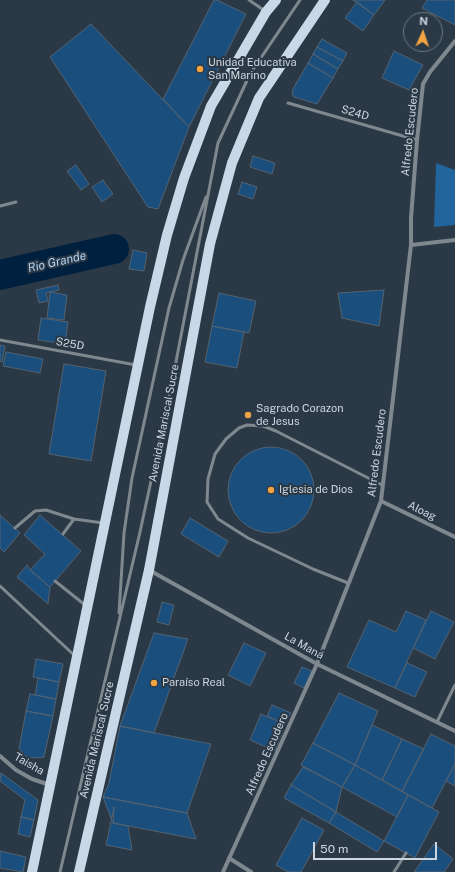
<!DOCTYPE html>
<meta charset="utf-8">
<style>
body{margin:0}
#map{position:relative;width:455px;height:872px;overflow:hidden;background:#2b3946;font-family:"Public Sans",sans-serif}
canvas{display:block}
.north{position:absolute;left:403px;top:12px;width:40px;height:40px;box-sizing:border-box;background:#2b3946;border:1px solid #6c7883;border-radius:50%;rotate:3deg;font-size:11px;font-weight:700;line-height:16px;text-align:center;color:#cdd6df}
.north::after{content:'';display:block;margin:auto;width:14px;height:18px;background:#f3a442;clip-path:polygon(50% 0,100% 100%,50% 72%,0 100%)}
.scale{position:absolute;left:313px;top:842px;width:124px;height:18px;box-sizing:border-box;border:2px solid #cdd6df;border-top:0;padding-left:5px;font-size:12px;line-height:14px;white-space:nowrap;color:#cdd6df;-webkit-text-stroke:3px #2b3946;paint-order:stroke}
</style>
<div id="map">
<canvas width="455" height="872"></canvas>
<div class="north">N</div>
<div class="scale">50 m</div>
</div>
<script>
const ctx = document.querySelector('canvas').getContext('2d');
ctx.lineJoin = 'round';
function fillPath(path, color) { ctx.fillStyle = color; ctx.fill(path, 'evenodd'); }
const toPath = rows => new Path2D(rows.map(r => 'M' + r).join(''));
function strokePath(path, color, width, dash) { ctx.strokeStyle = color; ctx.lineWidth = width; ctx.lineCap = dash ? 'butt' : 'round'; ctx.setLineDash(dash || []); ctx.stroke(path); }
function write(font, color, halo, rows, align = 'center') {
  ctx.font = font + ' "Public Sans",sans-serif'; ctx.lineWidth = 4; ctx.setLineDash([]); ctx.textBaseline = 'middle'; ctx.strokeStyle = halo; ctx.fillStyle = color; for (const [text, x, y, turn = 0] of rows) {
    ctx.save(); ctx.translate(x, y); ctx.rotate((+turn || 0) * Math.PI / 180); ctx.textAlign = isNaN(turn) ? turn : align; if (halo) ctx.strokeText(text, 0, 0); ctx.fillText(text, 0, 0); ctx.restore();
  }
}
const green = toPath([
 [436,163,455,170,455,225,434,227]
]);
const river = toPath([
 [0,275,114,249]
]);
const building = toPath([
 [214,0,217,0,246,14,189,127,163,99,214,0],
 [353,0,385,0,374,15,353,0],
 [427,0,455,0,455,25,422,8,427,0],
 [357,2,374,15,363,31,345,18,357,2],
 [91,24,189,127,158,209,148,207,50,57,91,24],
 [322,39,347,53,343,61,317,47,322,39],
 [317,47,343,61,338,69,313,54,317,47],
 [394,51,423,65,409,90,382,78,394,51],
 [313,54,338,69,333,78,308,63,313,54],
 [308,63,333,78,317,104,294,97,292,94,293,89,308,63],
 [253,156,275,163,272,174,250,167,253,156],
 [76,165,89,184,81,190,67,171,76,165],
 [103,180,113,194,102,202,92,187,103,180],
 [242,182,257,187,253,199,238,194,242,182],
 [133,250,147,253,144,271,129,269,133,250],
 [58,285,59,290,46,293,48,301,39,303,36,290,58,285],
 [384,290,379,326,342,318,338,293,384,290],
 [50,292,67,295,64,320,47,318,50,292],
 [219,293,256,301,249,333,212,326,219,293],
 [41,318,68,322,65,344,38,340,41,318],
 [212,326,244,332,237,368,205,362,212,326],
 [0,345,5,346,2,362,0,361,0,345],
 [6,352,43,359,40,373,3,366,6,352],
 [64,364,106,371,91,461,49,454,64,364],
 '228 490a43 43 0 1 1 86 0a43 43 0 1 1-86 0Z',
 [0,515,20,533,4,552,0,548,0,515],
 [40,515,81,551,50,587,30,570,45,554,24,535,40,515],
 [190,518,228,541,219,557,181,534,190,518],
 [27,565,30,570,50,587,48,604,17,577,27,565],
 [162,602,174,605,169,625,157,622,162,602],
 [406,611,426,620,395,688,347,667,369,620,396,632,406,611],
 [431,611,454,622,435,659,413,648,431,611],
 [154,633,188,639,154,733,120,726,154,633],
 [244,643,266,653,250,686,228,675,244,643],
 [36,659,63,664,59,682,33,677,36,659],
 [407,663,427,672,415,697,395,688,407,663],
 [302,667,312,671,304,688,294,683,302,667],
 [38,678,59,682,56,699,35,695,38,678],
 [339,693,378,711,355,765,313,743,339,693],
 [30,694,56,699,53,716,26,711,30,694],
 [272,705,291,713,285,724,267,716,272,705],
 [26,711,53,716,44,757,38,758,27,757,19,749,26,711],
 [261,714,285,724,275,751,250,740,261,714],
 [372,725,402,739,382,780,355,765,372,725],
 [120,726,211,744,187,813,103,797,109,783,120,726],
 [431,734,455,746,455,764,432,808,402,791,431,734],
 [402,739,424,749,402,791,382,780,402,739],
 [313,743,355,765,342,787,301,765,313,743],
 [455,764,455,786,446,781,455,764],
 [355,765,408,795,397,817,342,787,355,765],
 [303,767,342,787,336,812,291,785,303,767],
 [1,773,38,800,34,820,21,817,25,800,0,781,1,773],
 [291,785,336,812,329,823,284,798,291,785],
 [408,795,439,812,415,858,384,841,408,795],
 [103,797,187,813,196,839,113,823,103,797],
 [114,807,113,823,128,826,132,850,106,845,114,807],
 [336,812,384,841,377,852,329,823,336,812],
 [21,817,34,820,30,837,18,834,21,817],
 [302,818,324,830,301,872,288,872,276,865,302,818],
 [434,844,453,859,444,872,414,872,434,844],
 [0,851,26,857,23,872,0,868,0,851]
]);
const lane = toPath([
 [249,0,265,11],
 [288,103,417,140],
 [0,206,16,202],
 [0,340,136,365],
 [15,528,35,511,46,510,74,519,103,523],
 [63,534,74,519],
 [55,581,85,605],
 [348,583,313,569,248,538,218,519,207,502,208,479,215,454,226,439,239,428,247,425,263,426,276,431,382,485],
 [0,586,75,656],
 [119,613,124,533,132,478,169,308,183,260,206,197],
 [437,722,455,685],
 [60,872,140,532,170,393,218,143,250,74,300,0],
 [394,872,406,853]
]);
const street = toPath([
 [411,245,455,240],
 [381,501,455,537],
 [149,570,317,664,455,731],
 [0,756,16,770,32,779,50,785],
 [229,858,251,872],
 [223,872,317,664,381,501,411,245,411,218,417,140,423,84,430,72,455,41]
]);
const primary = toPath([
 [32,872,150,307,167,235,184,178,211,106,266,12,276,0],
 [79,872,149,570,210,244,232,163,259,98,325,0]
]);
const markers = [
 [200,69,4,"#f3a442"],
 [248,415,4,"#f3a442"],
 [271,490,4,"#f3a442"],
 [154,683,4,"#f3a442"]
];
const poiNames = [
 ["Unidad Educativa",208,63],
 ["San Marino",208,76],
 ["Sagrado Corazon",256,409],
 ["de Jesus",256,422],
 ["Iglesia de Dios",279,490],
 ["Paraíso Real",162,683]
];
const streetNames = [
 ["S24D",355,113,16],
 ["Alfredo Escudero",410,132,-84],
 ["S25D",70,344,10],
 ["Avenida Mariscal Sucre",164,423,-79],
 ["Alfredo Escudero",377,453,-83],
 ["Aloag",422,511,26],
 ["La Maná",304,646,29],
 ["Avenida Mariscal Sucre",97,740,-77],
 ["Alfredo Escudero",267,754,-66],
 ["Taisha",29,764,30]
];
const waterNames = [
 ["Rio Grande",57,262,-13]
];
fillPath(green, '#22649c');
strokePath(river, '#00203f', 30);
fillPath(building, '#1a4f7d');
strokePath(building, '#536271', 1);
strokePath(lane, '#80888f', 3);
strokePath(street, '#80888f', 4);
strokePath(primary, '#c9d8e6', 10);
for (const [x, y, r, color] of markers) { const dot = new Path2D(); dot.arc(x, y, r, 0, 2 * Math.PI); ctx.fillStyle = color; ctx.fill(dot); strokePath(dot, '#2b3946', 1.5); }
write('11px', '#cdd6df', '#2b3946', poiNames, 'left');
write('11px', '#cdd6df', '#2b3946', streetNames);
write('italic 12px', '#b0d1f3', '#2b3946', waterNames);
</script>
